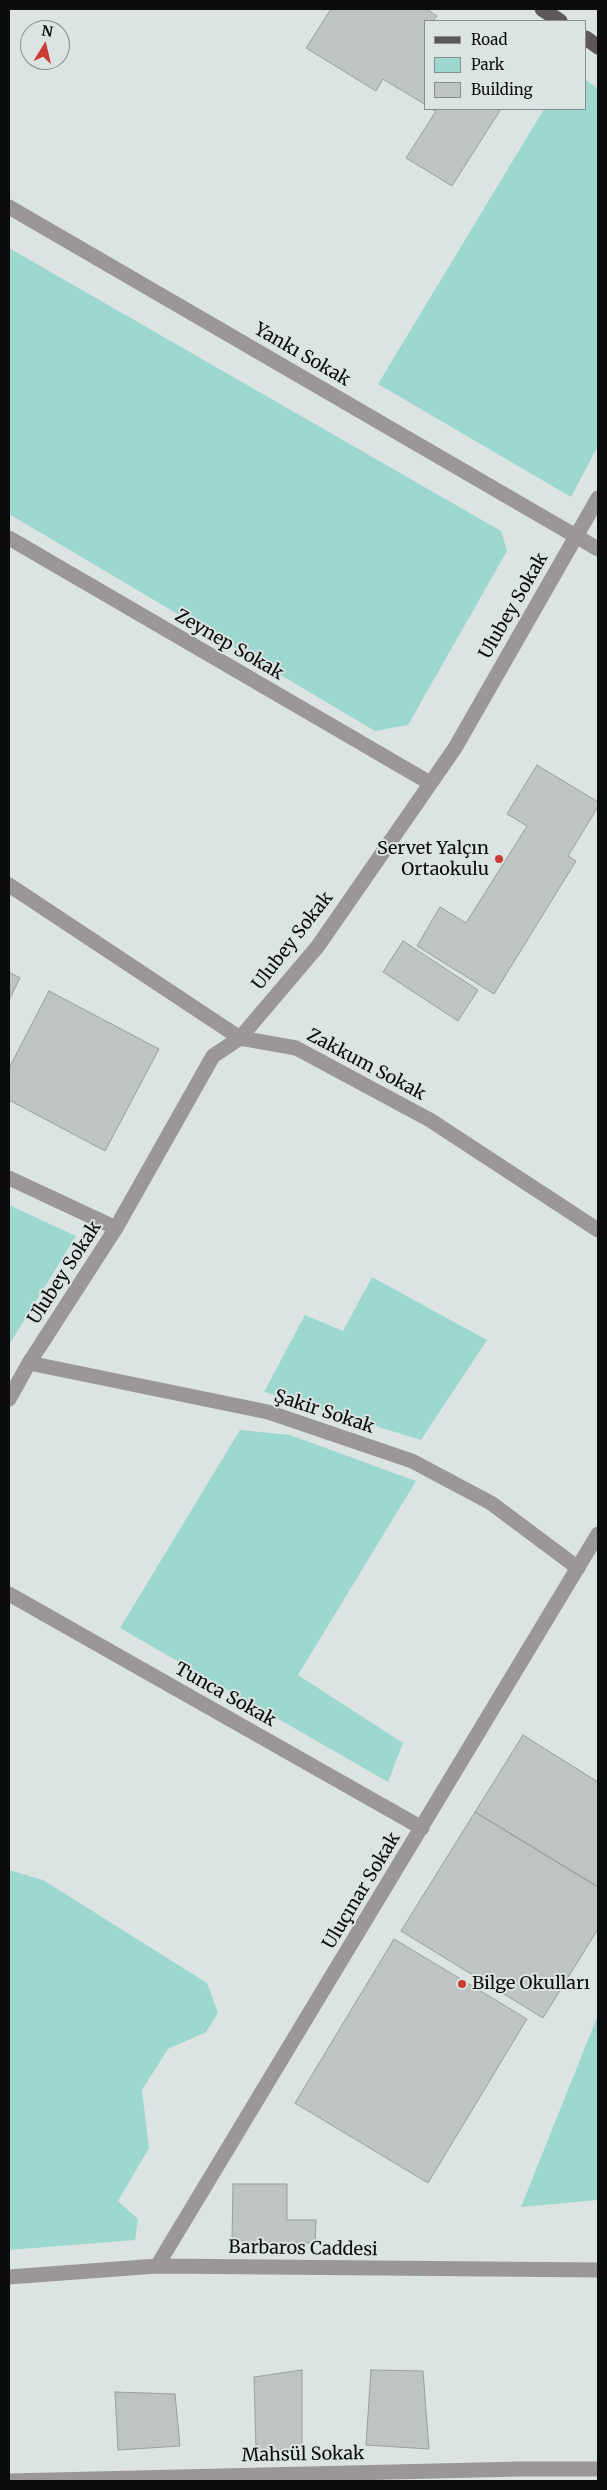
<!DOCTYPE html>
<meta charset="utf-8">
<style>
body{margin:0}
#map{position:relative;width:607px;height:2490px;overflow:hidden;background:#dce4e3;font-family:Merriweather,serif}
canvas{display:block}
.frame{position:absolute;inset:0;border:10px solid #0a0d0c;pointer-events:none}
.legend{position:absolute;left:424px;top:20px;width:162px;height:90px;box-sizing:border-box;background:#dce4e3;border:1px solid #888e8d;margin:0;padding:6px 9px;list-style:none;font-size:15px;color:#0a0d0c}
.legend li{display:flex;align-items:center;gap:10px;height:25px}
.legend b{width:25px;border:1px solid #888e8d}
.north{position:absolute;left:20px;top:20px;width:50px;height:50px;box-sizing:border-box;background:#dce4e3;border:1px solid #888e8d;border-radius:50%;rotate:9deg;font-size:14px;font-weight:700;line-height:20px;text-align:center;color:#0a0d0c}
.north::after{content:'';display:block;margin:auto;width:18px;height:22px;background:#ca3c33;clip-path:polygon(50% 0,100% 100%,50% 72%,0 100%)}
</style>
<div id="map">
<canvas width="607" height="2490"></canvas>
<div class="frame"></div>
<ul class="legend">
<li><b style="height:6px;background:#5e5958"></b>Road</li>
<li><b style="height:14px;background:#9cd8ce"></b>Park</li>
<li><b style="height:14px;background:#bdc4c3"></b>Building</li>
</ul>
<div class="north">N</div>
</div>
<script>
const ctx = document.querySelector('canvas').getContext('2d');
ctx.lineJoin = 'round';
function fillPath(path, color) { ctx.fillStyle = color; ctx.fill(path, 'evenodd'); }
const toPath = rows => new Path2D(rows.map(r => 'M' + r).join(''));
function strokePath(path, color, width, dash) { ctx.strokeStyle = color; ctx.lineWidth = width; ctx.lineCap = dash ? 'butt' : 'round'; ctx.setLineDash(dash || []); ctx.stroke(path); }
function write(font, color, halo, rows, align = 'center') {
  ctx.font = font + ' Merriweather,serif'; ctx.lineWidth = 4; ctx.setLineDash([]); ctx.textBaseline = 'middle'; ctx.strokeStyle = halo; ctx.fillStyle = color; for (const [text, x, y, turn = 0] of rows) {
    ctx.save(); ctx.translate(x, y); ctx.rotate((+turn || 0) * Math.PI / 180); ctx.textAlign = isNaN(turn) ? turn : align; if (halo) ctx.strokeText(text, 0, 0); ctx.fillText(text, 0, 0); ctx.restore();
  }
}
const green = toPath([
 [586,80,598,89,598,446,571,497,378,384,544,109,586,109],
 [9,248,501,531,507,551,408,725,375,731,9,514],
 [9,1205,76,1236,9,1345],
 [372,1277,487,1340,421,1440,264,1392,305,1315,343,1331],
 [240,1430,290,1435,416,1481,298,1675,403,1743,388,1782,120,1628],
 [9,1870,43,1880,207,1983,218,2013,206,2032,168,2049,142,2090,149,2148,118,2201,138,2219,135,2240,9,2250],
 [598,2015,598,2200,521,2207]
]);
const building = toPath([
 [331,9,426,9,437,16,433,21,426,21,426,105,383,79,376,91,306,48,331,9],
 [431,109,501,109,452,186,406,158,436,111,431,109],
 [537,765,598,802,598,807,568,856,576,861,494,994,417,946,440,907,466,923,527,826,507,814,537,765],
 [403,941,478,990,458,1021,383,972,403,941],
 [9,972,20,978,9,1000,9,972],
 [49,991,159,1049,105,1151,9,1100,9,1068,49,991],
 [523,1735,598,1782,598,1887,475,1812,523,1735],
 [475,1812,598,1887,598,1929,543,2018,401,1931,475,1812],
 [394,1939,527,2019,428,2183,295,2103,394,1939],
 [233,2184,287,2184,287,2220,316,2220,315,2243,232,2242,233,2184],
 [302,2370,302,2455,256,2450,254,2377,302,2370],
 [371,2370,423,2371,429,2449,366,2445,371,2370],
 [115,2392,175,2394,180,2446,118,2450,115,2392]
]);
const minor = toPath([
 [9,207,598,549],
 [9,538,430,783],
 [9,885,240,1038,296,1048,430,1120,598,1230],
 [9,1178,116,1228],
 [29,1363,268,1412,412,1461,491,1503,578,1568],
 [9,1399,29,1363,116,1228,213,1056,240,1038,318,946,455,748,598,498],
 [9,1594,422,1828],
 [157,2266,598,1534],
 [9,2277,157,2266,598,2270],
 [9,2481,520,2469,598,2469]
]);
const major = toPath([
 [542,9,560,21],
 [586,38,598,47]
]);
const markers = [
 [499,859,5,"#ca3c33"],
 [462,1984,5,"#ca3c33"]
];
const streetNames = [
 ["Yankı Sokak",302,355,30],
 ["Ulubey Sokak",514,606,-60],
 ["Zeynep Sokak",229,645,30],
 ["Ulubey Sokak",293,941,-52],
 ["Zakkum Sokak",366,1065,28],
 ["Ulubey Sokak",65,1273,-57],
 ["Şakir Sokak",324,1412,18],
 ["Tunca Sokak",225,1695,29],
 ["Uluçınar Sokak",362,1891,-59],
 ["Barbaros Caddesi",303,2249,1],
 ["Mahsül Sokak",303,2455,-1]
];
const poiNames = [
 ["Servet Yalçın",489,849],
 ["Ortaokulu",489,870],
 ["Bilge Okulları",472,1984,"left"]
];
fillPath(green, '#9cd8ce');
fillPath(building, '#bdc4c3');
strokePath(building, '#989f9e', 1);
strokePath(minor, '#9a9796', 15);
strokePath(major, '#5e5958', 15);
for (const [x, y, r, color] of markers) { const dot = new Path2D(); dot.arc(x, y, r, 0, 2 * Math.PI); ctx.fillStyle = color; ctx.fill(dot); strokePath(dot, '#dce4e3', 2); }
write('18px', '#0a0d0c', '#dce4e3', streetNames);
write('18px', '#0a0d0c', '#dce4e3', poiNames, 'right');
</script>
